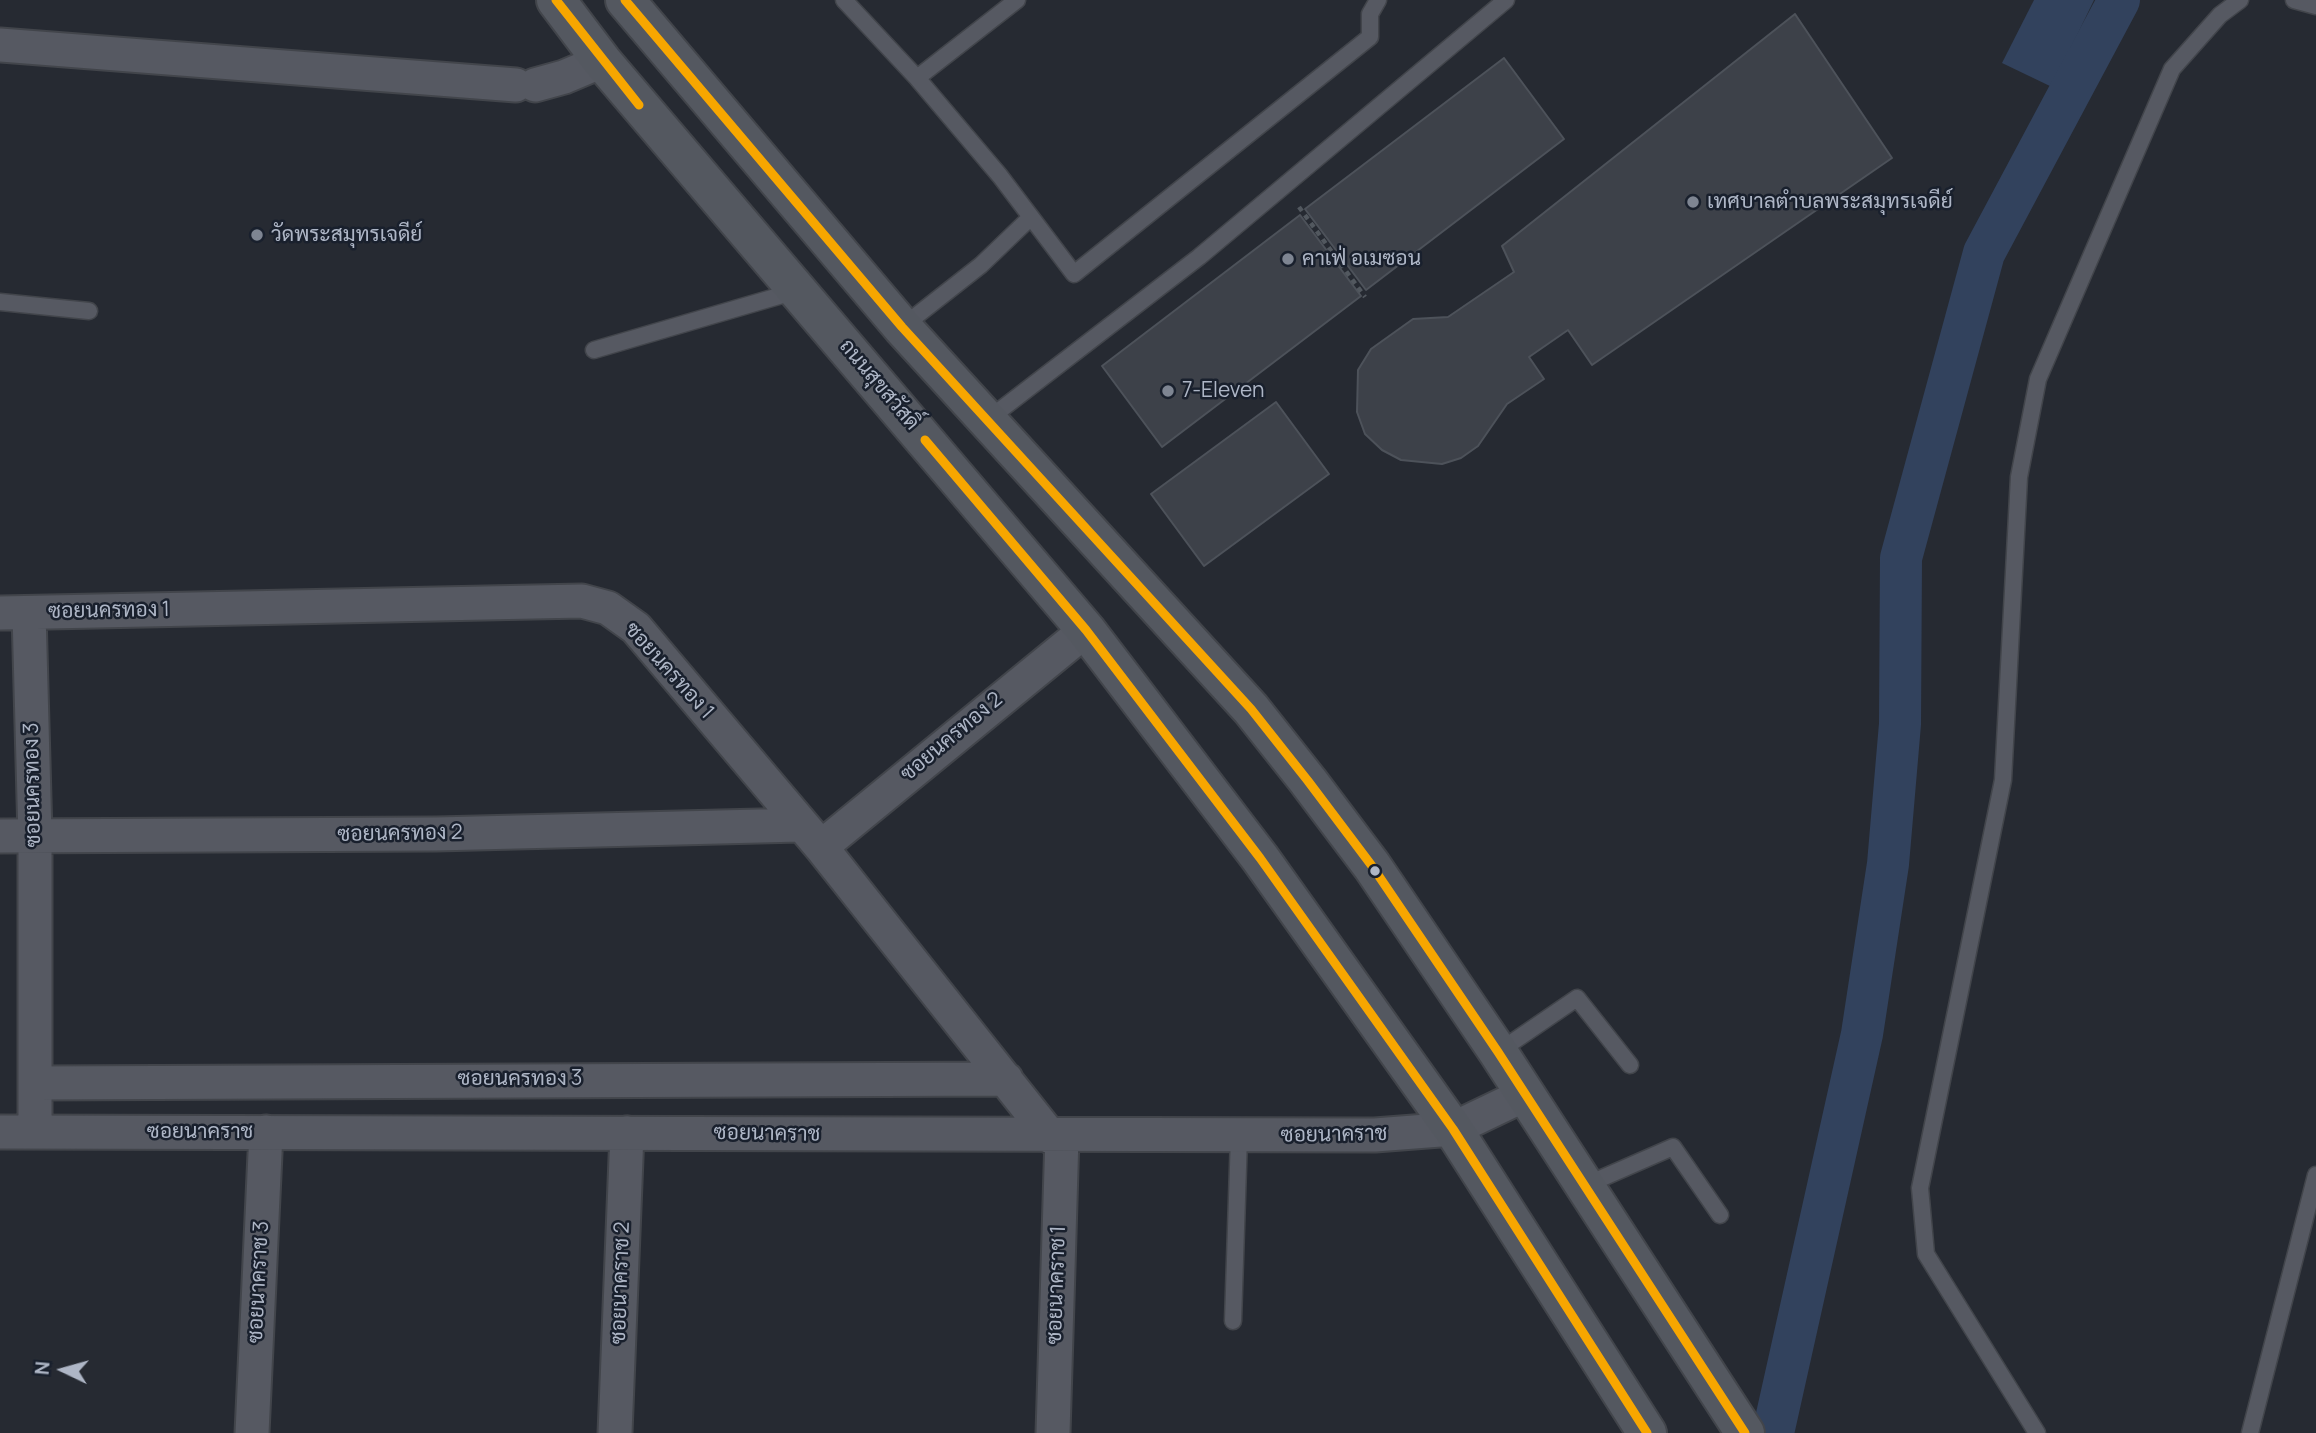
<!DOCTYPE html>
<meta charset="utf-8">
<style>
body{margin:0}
#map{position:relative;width:2316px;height:1433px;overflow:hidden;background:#262a32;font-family:Manrope,sans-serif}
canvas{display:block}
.north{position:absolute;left:28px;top:1335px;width:70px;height:70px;-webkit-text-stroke:5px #19202d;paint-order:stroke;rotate:275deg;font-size:19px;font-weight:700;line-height:28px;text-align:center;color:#aeb6c6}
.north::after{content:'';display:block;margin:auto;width:24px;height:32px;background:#aeb6c6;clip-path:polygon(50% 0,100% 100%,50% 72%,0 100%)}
</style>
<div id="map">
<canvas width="2316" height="1433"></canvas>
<div class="north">N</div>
</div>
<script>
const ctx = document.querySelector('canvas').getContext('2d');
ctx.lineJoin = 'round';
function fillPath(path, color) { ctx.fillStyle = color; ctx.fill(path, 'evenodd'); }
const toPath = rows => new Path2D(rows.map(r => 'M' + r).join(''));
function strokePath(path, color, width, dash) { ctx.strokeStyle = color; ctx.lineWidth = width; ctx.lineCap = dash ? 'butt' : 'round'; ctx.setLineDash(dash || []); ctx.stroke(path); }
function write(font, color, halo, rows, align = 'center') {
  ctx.font = font + ' Manrope,Sarabun,sans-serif'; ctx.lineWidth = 5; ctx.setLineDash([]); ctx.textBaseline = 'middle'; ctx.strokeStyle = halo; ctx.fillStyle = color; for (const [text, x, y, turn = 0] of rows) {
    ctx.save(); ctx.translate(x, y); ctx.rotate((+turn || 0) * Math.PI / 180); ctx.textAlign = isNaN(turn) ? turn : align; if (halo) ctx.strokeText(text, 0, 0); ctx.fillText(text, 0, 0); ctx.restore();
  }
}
const water = toPath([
 [2034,0,2094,0,2052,87,2002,63]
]);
const canal = toPath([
 [1773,1433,1862,1034,1888,864,1900,724,1901,558,1984,253,2119,0]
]);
const building = toPath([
 [1795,14,1892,158,1592,365,1568,330,1529,357,1544,379,1507,404,1478,446,1461,458,1442,464,1401,460,1382,450,1365,434,1357,412,1358,370,1371,349,1413,319,1448,317,1514,272,1502,246,1795,14],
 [1504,58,1564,139,1366,290,1305,209,1504,58],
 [1300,215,1361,296,1162,447,1102,366,1300,215],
 [1276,402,1329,474,1204,566,1151,494,1276,402]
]);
const path = toPath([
 [1299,207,1365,297]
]);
const service = toPath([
 [844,0,917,78,1000,176,1031,217,981,265,902,327],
 [2294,0,2316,6],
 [917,78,1017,0],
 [1031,217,1074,274,1370,37,1370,14,1378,0],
 [0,302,89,311],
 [594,350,796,291],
 [986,421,1199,257,1506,0],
 [1498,1052,1577,998,1630,1065],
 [1586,1185,1673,1147,1720,1215],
 [1233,1321,1239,1136],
 [2037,1433,1926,1254,1920,1188,2003,780,2019,477,2038,379,2172,69,2220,15,2240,0],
 [2250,1433,2316,1175]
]);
const minor = toPath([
 [0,45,516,85],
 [535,85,564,77,602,61],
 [0,613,582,601,608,608,636,628,821,847,1051,1137],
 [29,613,35,836,35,1132],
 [0,836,436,834,800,825],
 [821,847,1086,630],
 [35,1083,1006,1079],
 [0,1132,1375,1135,1453,1129,1526,1094],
 [252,1433,266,1132],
 [615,1433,627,1133],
 [1053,1433,1062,1136]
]);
const secondary = toPath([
 [556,0,602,61,1086,630,1260,858,1453,1129,1647,1433],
 [625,0,902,327,1251,709,1308,781,1372,866,1498,1052,1745,1433]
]);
const bus1 = toPath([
 [556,0,639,105],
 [625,0,902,327,1251,709,1308,781,1372,866,1498,1052,1745,1433],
 [925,440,1086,630,1260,858,1453,1129,1647,1433]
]);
const markers = [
 [1693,202,7,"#7e8592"],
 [257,235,7,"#7e8592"],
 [1288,259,7,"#7e8592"],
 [1168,391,7,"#7e8592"],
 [1375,871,6,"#aeb6c6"]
];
const poiNames = [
 ["เทศบาลตำบลพระสมุทรเจดีย์",1707,202],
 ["วัดพระสมุทรเจดีย์",271,235],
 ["คาเฟ่ อเมซอน",1302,259],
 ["7-Eleven",1182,391]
];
const streetNames = [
 ["ถนนสุขสวัสดิ์",879,385,50],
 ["ซอยนครทอง 1",109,611,-1],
 ["ซอยนครทอง 1",669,671,48],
 ["ซอยนครทอง 2",952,737,-40],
 ["ซอยนครทอง 3",33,785,-91],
 ["ซอยนครทอง 2",400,834,-1],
 ["ซอยนครทอง 3",520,1079],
 ["ซอยนาคราช",200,1132],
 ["ซอยนาคราช",767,1134,1],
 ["ซอยนาคราช",1334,1135,-1],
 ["ซอยนาคราช 3",259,1282,-87],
 ["ซอยนาคราช 2",621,1283,-88],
 ["ซอยนาคราช 1",1057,1285,-88]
];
fillPath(water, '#32425d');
strokePath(canal, '#32425d', 42);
fillPath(building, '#3d4149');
strokePath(building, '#4d525a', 2);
strokePath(service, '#42454b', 19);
strokePath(minor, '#42454b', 37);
strokePath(secondary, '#42454b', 42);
strokePath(path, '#52585f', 4.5, [5, 5]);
strokePath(service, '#565962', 16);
strokePath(minor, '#565962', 33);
strokePath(secondary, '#545860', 38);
strokePath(bus1, '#f7a600', 9);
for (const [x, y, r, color] of markers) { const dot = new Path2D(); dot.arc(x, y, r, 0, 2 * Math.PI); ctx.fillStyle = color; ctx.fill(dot); strokePath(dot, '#19202d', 2.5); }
write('21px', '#aeb6c6', '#19202d', poiNames, 'left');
write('21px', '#aeb6c6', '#19202d', streetNames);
</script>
